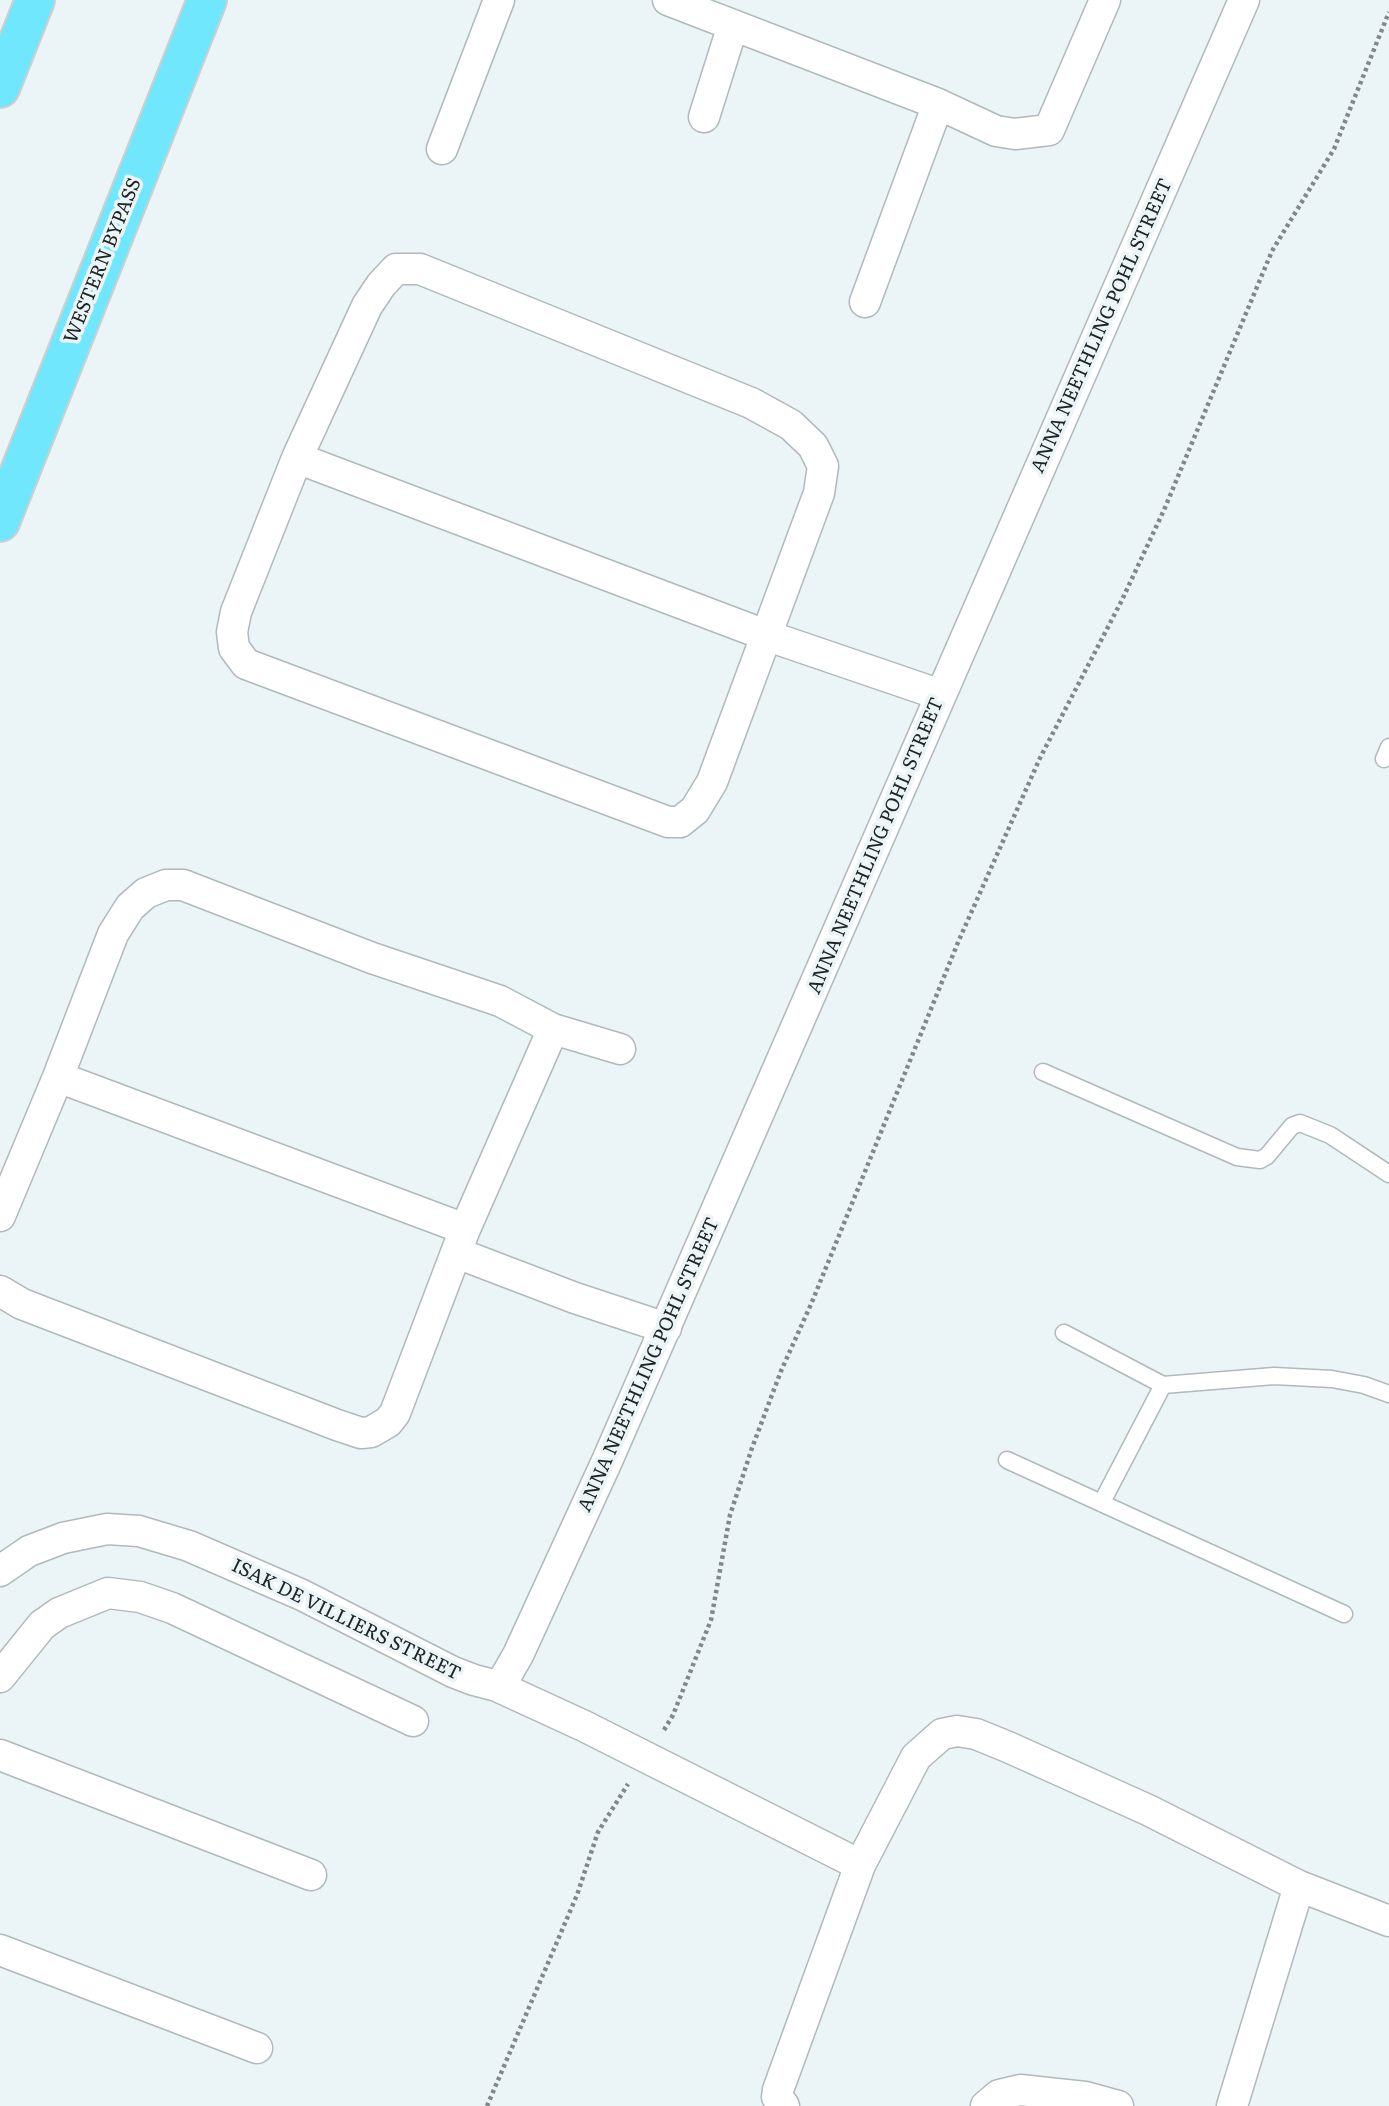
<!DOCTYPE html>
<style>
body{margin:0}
canvas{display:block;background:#ebf4f6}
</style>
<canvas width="1389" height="2106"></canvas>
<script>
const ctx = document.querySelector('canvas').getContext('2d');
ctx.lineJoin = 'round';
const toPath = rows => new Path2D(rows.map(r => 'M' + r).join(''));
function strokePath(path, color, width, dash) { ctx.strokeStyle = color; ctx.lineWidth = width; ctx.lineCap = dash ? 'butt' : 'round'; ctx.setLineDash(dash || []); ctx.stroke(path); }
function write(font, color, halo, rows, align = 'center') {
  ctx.font = font + ' Literata,serif'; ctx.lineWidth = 7; ctx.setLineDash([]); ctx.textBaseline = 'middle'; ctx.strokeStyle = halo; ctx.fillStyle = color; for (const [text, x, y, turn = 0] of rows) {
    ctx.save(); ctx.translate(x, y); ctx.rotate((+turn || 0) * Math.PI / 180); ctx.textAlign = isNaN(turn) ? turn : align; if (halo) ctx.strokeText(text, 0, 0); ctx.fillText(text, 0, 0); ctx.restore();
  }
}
const path = toPath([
 [664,1730,673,1715,711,1620,730,1515,752,1448,781,1371,812,1302,959,940,1040,758,1121,602,1164,510,1272,251,1334,149,1389,12],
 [487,2106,577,1895,598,1832,628,1784]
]);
const lane = toPath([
 [1384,759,1389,747],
 [1043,1072,1237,1157,1260,1160,1267,1156,1292,1126,1300,1123,1330,1135,1389,1174],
 [1064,1333,1163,1385,1274,1376,1332,1379,1364,1385,1389,1394],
 [1007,1460,1344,1614],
 [1102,1502,1163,1385]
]);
const street = toPath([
 [668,0,938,104,996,131,1015,134,1049,130,1105,0],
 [704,117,733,25],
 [442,149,499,0],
 [396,269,420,269,751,403,791,425,813,446,823,466,819,493,712,782,695,810,680,822,668,822,246,664,234,648,232,632,236,612,297,458,367,306,381,285,396,269],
 [865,302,938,104],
 [297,458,768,636,941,695],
 [58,1077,465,1229],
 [0,1216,58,1077,113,934,130,907,146,893,166,885,183,885,372,958,500,1001,553,1029,620,1049],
 [457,1253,575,1298,666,1328],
 [0,1291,22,1304,337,1425,361,1433,371,1432,388,1422,395,1413,465,1229,553,1029],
 [0,1571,29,1551,63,1538,107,1529,139,1531,189,1546,302,1595,453,1672,474,1680,497,1686,584,1726,860,1865],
 [0,1677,42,1625,59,1613,108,1593,140,1597,172,1608,413,1721],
 [497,1686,503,1681,518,1655,607,1461,1244,0],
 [0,1755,311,1875],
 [0,1950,257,2048],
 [784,2106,777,2097,778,2090,860,1865,916,1757,942,1734,957,1731,976,1734,1008,1747,1148,1810,1299,1886,1389,1921],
 [986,2106,999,2095,1020,2090,1085,2097,1118,2106],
 [1232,2106,1299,1886]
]);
const highway = toPath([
 [0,88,35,0],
 [0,522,207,0]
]);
const streetNames = [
 ["WESTERN BYPASS",103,261,-68],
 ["ANNA NEETHLING POHL STREET",1102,326,-66],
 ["ANNA NEETHLING POHL STREET",876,846,-67],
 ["ANNA NEETHLING POHL STREET",649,1365,-66],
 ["ISAK DE VILLIERS STREET",346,1620,26]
];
strokePath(lane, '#b0b9bb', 19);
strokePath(street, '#b0b9bb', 33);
strokePath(highway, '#cecfcf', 42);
strokePath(path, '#828889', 4.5, [3.5, 3.5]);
strokePath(lane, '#fff', 16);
strokePath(street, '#fff', 30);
strokePath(highway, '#70e7fc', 38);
write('19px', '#202424', '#ebf4f6', streetNames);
</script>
